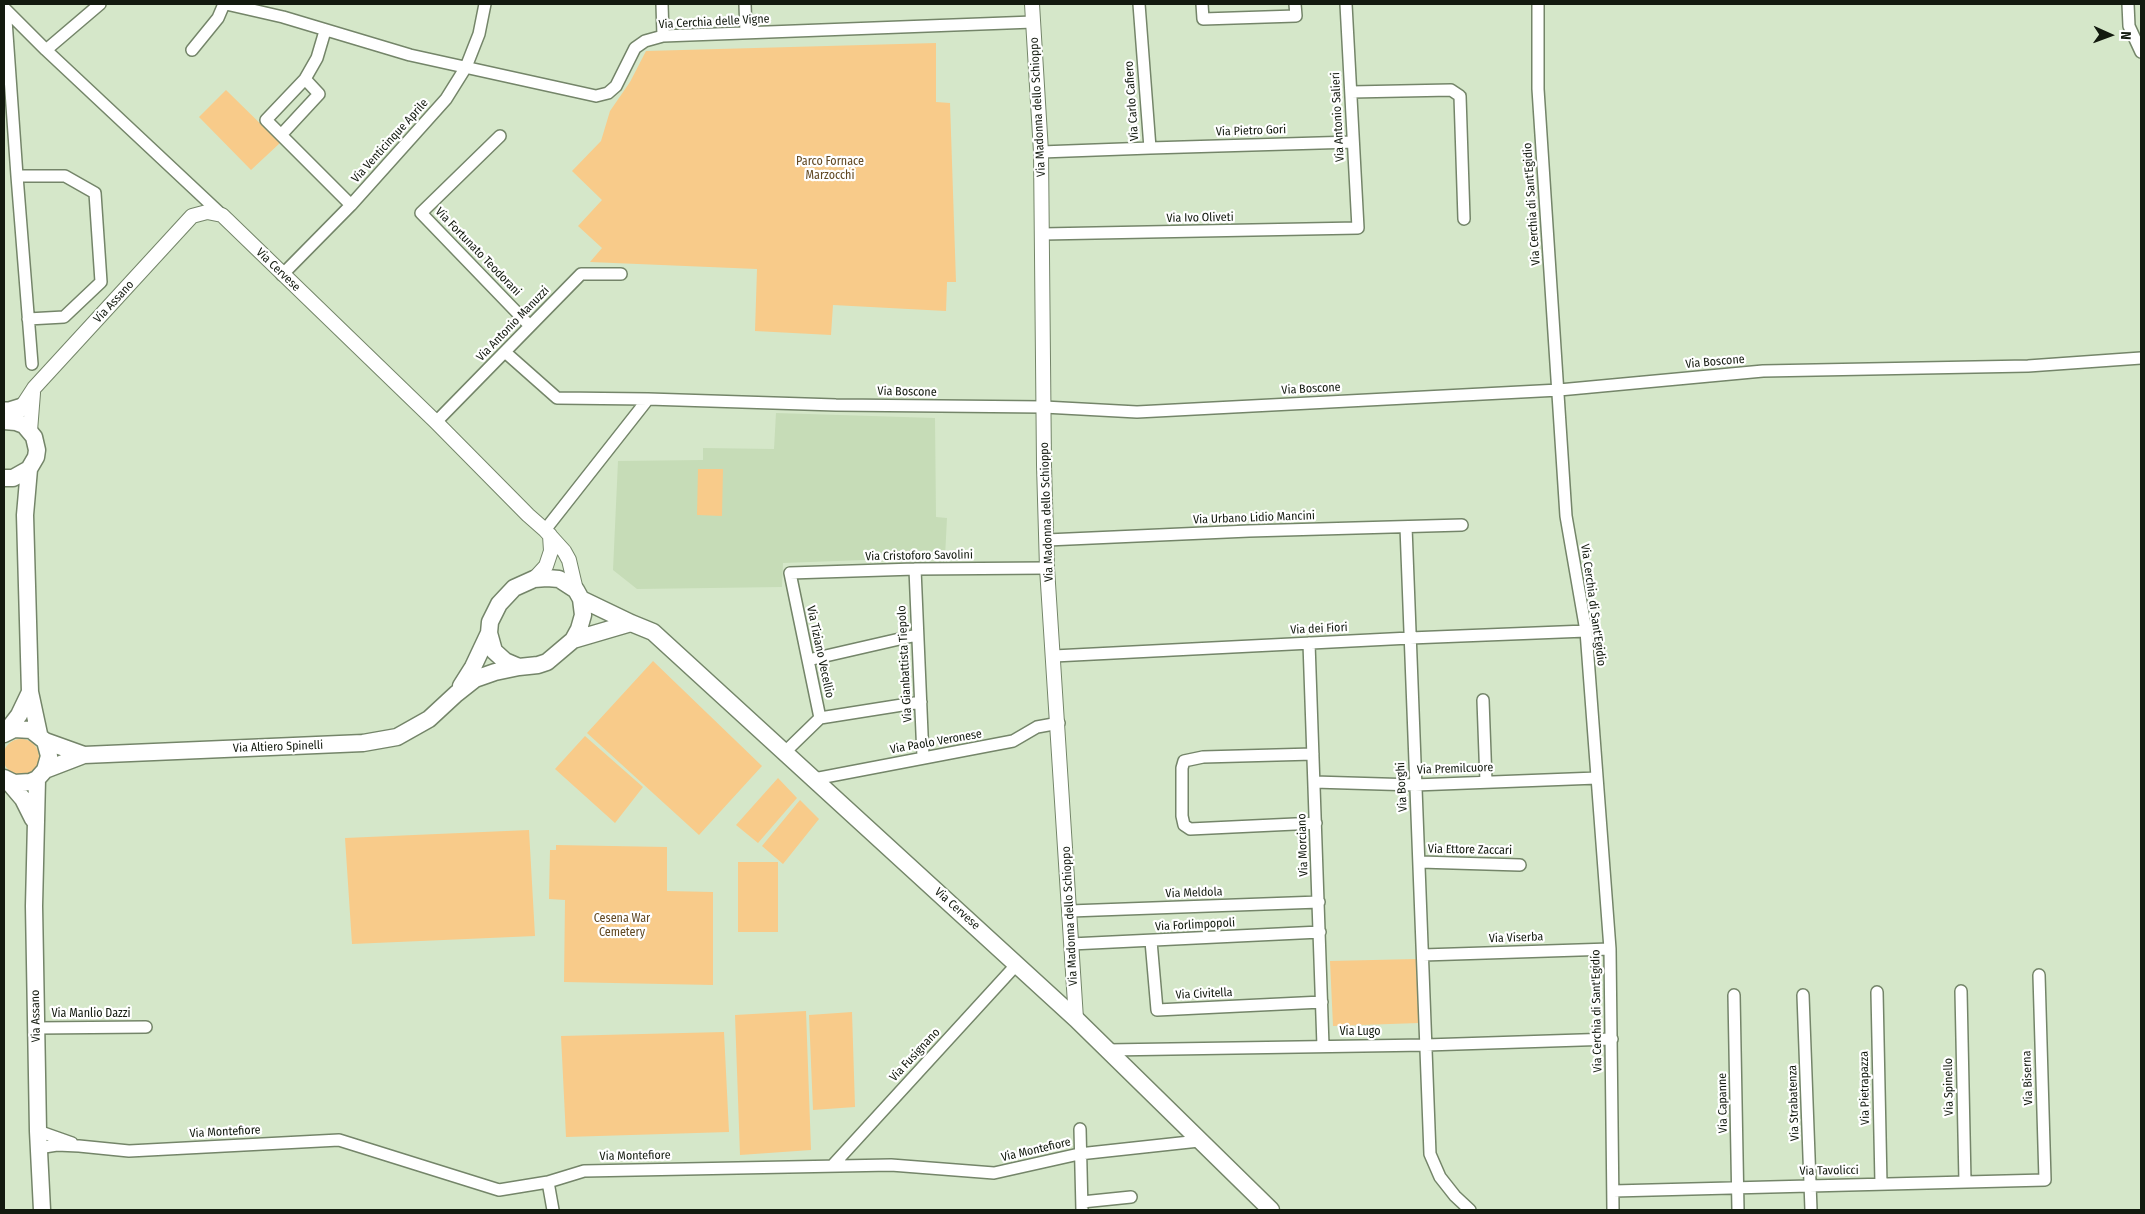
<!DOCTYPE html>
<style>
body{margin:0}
#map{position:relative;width:2145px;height:1214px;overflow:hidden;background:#d5e7c9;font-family:"Fira Sans Condensed",sans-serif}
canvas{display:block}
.frame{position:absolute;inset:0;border:5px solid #131a0f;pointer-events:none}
.north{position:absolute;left:2085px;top:10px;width:50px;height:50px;-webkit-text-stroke:4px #fff;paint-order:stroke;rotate:92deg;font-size:14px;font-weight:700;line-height:20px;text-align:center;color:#131a0f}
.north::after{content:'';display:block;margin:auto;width:18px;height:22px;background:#131a0f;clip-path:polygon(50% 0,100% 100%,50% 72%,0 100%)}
</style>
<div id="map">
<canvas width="2145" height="1214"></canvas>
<div class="frame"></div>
<div class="north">N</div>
</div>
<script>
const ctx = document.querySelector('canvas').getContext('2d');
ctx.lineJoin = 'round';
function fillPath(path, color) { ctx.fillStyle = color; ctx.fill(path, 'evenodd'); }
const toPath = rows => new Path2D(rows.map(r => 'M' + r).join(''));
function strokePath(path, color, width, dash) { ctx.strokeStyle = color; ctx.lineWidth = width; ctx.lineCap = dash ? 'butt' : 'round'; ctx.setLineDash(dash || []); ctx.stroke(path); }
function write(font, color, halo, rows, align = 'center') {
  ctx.font = font + ' "Fira Sans Condensed",sans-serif'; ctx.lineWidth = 4.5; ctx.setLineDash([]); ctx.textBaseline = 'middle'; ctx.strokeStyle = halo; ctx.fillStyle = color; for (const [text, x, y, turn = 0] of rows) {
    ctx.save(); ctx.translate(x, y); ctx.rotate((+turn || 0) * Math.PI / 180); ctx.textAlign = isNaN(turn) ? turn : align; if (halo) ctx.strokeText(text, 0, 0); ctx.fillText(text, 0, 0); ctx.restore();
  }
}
const built = toPath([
 [776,413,935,418,936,517,947,518,945,557,783,563,782,587,637,589,613,570,618,461,703,460,703,448,774,449]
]);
const green = toPath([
 [936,43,936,102,950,103,956,282,947,282,946,311,833,305,831,335,755,331,757,269,590,262,602,248,578,226,602,200,572,171,601,141,610,111,630,82,646,51],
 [226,90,280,143,251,170,199,117],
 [698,469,723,469,722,516,697,515],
 [653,661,762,766,699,835,587,733],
 [585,736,643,787,615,823,555,769],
 '3 757a18 18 0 1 1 36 0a18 18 0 1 1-36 0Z',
 [778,778,797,798,758,843,736,825],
 [800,800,819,819,783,864,762,846],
 [529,830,535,936,352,944,345,838],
 [556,845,667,847,667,891,713,892,713,985,564,982,565,900,549,899,550,850,556,850],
 [738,862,778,862,778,932,738,932],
 [1416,959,1419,1023,1333,1026,1330,961],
 [806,1011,811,1150,740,1155,735,1015],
 [852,1012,855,1107,813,1110,809,1015],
 [724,1032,729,1132,566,1137,561,1036]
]);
const minor = toPath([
 [226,4,283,17,410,55,596,96,608,93,616,86,635,48,645,41,663,36,1033,22],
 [662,4,663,36],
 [745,4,746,33],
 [1202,4,1203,19,1296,16,1295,4],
 [1538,4,1538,89,1566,516,1586,631,1610,949,1613,1210],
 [2128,4,2129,26,2141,52],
 [5,9,46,50,222,215],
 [8,12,6,20,17,176,32,364],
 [325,31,317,58,305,79,266,120,351,205],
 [46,50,100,4],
 [192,50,218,18,224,4],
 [1351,92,1451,90,1460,96,1464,219],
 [281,135,319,94,305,79],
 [500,136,421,213,530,326],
 [1150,148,1353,142],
 [1041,152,1150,148,1139,4],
 [17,176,65,176,95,193,101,282,64,317,28,319],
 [1043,234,1358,228,1346,4],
 [282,275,351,205,446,99,466,67,479,34,485,4],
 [505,352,557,398,648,399],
 [4,408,9,408,25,403],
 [436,422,581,274,621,274],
 [1406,527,1430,1154,1440,1177,1455,1196,1470,1210],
 [545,530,648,399,836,405,1044,407,1137,412,1559,390,1763,371,2028,366,2141,358],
 [1047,540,1249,531,1462,525],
 [915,569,923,757],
 [1309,643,1323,1046],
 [1054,656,1410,638,1586,631],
 [808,660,917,635],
 [1483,700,1486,782],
 [820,718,790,573,915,569,1047,568],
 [820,718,921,702],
 [785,752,820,718],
 [1313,754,1203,757,1184,761,1182,768,1182,816,1184,825,1190,829,1316,823],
 [814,779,1013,741,1037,727,1059,723],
 [1314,782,1415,785,1597,778],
 [1420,862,1520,865],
 [1070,911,1319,902],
 [1151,941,1157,1010,1322,1002],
 [1071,944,1320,932],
 [1423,955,1610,949],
 [1961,991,1965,1182],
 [1877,992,1881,1184],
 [1734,995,1738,1210],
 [1803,995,1811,1210],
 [36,1028,146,1027],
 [1108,1050,1426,1045,1612,1039],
 [1080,1129,1082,1210],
 [38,1131,72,1143],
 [38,1148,57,1145,79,1146,129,1151,339,1140,499,1190,548,1182,584,1171,891,1165,994,1173,1079,1154,1199,1141],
 [833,1165,1017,964],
 [548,1182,553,1210],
 [1613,1191,2045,1180,2039,975],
 [1082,1202,1131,1197]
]);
const tertiary = toPath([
 [1032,4,1041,152,1044,465,1047,568,1076,1019],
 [8,421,19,411,34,388,192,216,207,212,222,215,436,422,528,515,545,530,564,551,569,560,576,590],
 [30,431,33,393],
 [534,579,546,566,551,551,550,535]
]);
const secondary = toPath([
 [4,421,16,422,24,425,34,437,37,450,36,457,29,469,13,478,4,478],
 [29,469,25,515,30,692,39,734],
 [547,578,559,579,576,590,581,599,583,615,579,629,573,640,547,662,538,665,519,667,505,661,494,651,489,633,490,622,499,604,514,588,534,579,547,578],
 [581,599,631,623,653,632,1076,1019,1271,1210],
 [573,640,631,623],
 [461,686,473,667,489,633],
 [6,732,19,715,30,692],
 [4,734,14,729,31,730,45,741,49,756,45,770,37,779,30,782,14,783,4,778],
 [45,741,84,755],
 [45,770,84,755,363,743,397,737,429,719,456,694,475,679,495,672,519,667],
 [37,779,34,906,38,1131,42,1210],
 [7,780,23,799,33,819]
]);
const streetNames = [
 ["Via Cerchia delle Vigne",714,22,-3],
 ["Via Carlo Cafiero",1132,101,-94],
 ["Via Madonna dello Schioppo",1038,107,-93],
 ["Via Antonio Salieri",1338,117,-93],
 ["Via Pietro Gori",1251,131,-2],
 ["Via Venticinque Aprile",390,141,-48],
 ["Via Cerchia di Sant'Egidio",1532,204,-94],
 ["Via Ivo Oliveti",1200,218,-1],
 ["Via Fortunato Teodorani",478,252,46],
 ["Via Cervese",278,270,44],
 ["Via Assano",114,302,-47],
 ["Via Antonio Manuzzi",513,324,-46],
 ["Via Boscone",1715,362,-5],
 ["Via Boscone",1311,389,-3],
 ["Via Boscone",907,392,1],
 ["Via Madonna dello Schioppo",1047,512,-92],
 ["Via Urbano Lidio Mancini",1254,518,-2],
 ["Via Cristoforo Savolini",919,556,-1],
 ["Via Cerchia di Sant'Egidio",1593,605,82],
 ["Via dei Fiori",1319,629,-3],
 ["Via Tiziano Vecellio",820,652,78],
 ["Via Gianbattista Tiepolo",905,664,-93],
 ["Via Paolo Veronese",936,742,-10],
 ["Via Altiero Spinelli",278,747,-2],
 ["Via Premilcuore",1455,769,-2],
 ["Via Borghi",1402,787,-93],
 ["Via Morciano",1303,845,-92],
 ["Via Ettore Zaccari",1470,850,1],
 ["Via Meldola",1194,893,-2],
 ["Via Cervese",957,909,42],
 ["Via Madonna dello Schioppo",1070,916,-93],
 ["Via Forlimpopoli",1195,925,-3],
 ["Via Viserba",1516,938,-2],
 ["Via Civitella",1204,994,-3],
 ["Via Cerchia di Sant'Egidio",1597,1011,-91],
 ["Via Manlio Dazzi",91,1014],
 ["Via Assano",36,1016,-91],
 ["Via Lugo",1360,1032],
 ["Via Fusignano",915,1055,-47],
 ["Via Biserna",2028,1078,-92],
 ["Via Spinello",1949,1087,-91],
 ["Via Pietrapazza",1865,1088,-91],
 ["Via Capanne",1723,1103,-91],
 ["Via Strabatenza",1794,1103,-92],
 ["Via Montefiore",225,1132,-3],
 ["Via Montefiore",1036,1150,-13],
 ["Via Montefiore",635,1156,-1],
 ["Via Tavolicci",1829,1171,-1]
];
const parkNames = [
 ["Parco Fornace",830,162],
 ["Marzocchi",830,176],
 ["Cesena War",622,919],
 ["Cemetery",622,933]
];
fillPath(built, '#c6dcb7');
fillPath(green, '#f8cb8a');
strokePath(minor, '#748569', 14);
strokePath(tertiary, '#748569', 16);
strokePath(secondary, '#748569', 19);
strokePath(minor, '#fff', 11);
strokePath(tertiary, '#fff', 14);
strokePath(secondary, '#fff', 16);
write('12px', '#131a0f', '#fff', streetNames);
write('12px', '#614822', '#fff', parkNames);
</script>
